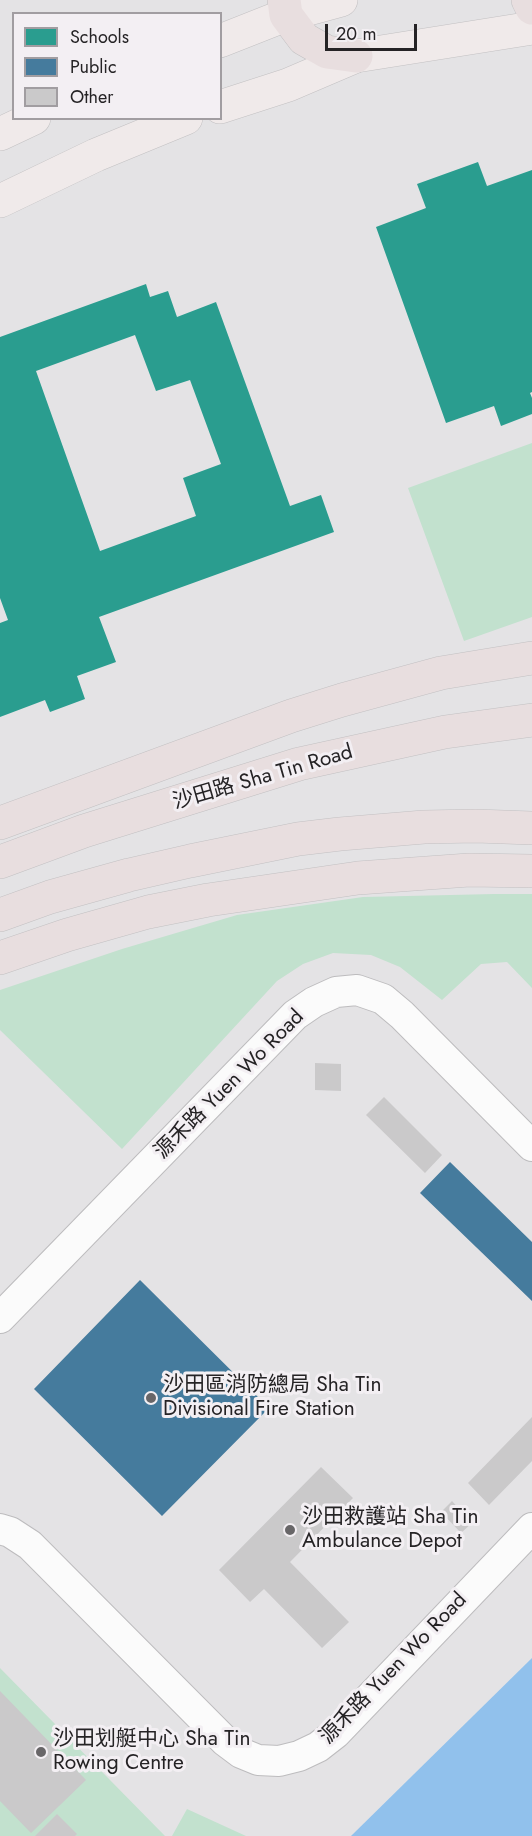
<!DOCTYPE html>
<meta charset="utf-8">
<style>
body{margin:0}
#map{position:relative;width:532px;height:1836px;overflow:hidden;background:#e4e3e5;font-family:Jost,sans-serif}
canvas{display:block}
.legend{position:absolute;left:12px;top:12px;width:210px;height:108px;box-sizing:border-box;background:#f3eff3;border:2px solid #a19da1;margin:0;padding:8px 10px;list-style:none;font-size:18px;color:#252325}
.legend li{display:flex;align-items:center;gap:12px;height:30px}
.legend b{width:30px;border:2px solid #a19da1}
.scale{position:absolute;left:325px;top:24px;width:92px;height:27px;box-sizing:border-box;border:3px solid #252325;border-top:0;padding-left:8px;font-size:18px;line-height:21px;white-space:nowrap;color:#252325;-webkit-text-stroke:4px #f3eff3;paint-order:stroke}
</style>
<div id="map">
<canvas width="532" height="1836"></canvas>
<ul class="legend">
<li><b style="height:16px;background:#2a9d8f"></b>Schools</li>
<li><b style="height:16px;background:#457b9d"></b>Public</li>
<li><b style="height:16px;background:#cac9ca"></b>Other</li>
</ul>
<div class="scale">20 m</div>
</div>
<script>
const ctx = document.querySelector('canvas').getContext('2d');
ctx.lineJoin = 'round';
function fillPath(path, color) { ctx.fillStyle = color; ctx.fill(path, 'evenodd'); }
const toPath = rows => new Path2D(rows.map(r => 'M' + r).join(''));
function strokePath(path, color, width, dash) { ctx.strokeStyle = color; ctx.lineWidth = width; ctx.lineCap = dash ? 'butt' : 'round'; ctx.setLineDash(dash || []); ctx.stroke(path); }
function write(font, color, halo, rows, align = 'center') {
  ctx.font = font + ' Jost,"Noto Sans TC",sans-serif'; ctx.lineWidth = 6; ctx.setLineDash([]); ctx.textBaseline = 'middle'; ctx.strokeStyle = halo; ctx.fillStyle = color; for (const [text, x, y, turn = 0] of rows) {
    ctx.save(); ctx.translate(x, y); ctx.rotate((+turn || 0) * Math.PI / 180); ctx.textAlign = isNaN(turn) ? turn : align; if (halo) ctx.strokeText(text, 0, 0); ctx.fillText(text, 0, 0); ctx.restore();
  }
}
const green = toPath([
 [532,443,532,617,464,641,408,488],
 [494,894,532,894,532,988,507,962,481,964,442,1000,400,967,371,955,333,953,303,964,277,981,122,1149,0,1030,0,990,122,949,237,915,363,897],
 [0,1668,165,1836,0,1836],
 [187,1809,246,1836,172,1836]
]);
const water = toPath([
 [532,1658,532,1836,351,1836]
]);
const schools = toPath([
 [478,162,487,186,532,170,532,392,530,393,532,398,532,414,501,426,494,406,446,423,376,227,426,208,417,184],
 [146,284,150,297,168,291,177,317,216,302,290,506,321,495,334,532,99,617,116,662,77,676,85,699,50,712,45,700,0,717,0,623,8,620,0,598,0,337],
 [135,335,156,391,190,380,221,464,183,478,196,516,100,551,36,371]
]);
const public = toPath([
 [450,1162,532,1242,532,1301,420,1193],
 [140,1280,269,1408,162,1516,34,1389]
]);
const building = toPath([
 [315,1063,341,1064,341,1091,315,1090],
 [384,1097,442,1155,425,1173,366,1115],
 [532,1417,532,1461,489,1505,468,1483],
 [321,1467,353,1498,290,1562,349,1622,322,1648,264,1589,250,1602,219,1570],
 [452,1501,472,1523,461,1533,441,1512],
 [0,1691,86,1780,31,1833,0,1801],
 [57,1814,77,1834,75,1836,35,1836]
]);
const minor = toPath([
 [0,1318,295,1015,314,1002,336,992,357,990,383,999,402,1015,532,1146],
 [0,1529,10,1532,30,1545,225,1741,241,1753,258,1760,279,1761,299,1756,318,1747,336,1733,532,1528]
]);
const major = toPath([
 [220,41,286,15,341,0],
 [220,107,288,85,356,56,532,28],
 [0,134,34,118],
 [0,201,96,155,186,118]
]);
const highway = toPath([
 [284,0,286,15,304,39,327,52,356,56],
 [528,0,532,8],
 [0,823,291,716,342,700,441,673,532,658],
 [0,862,84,831,299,764,445,732,532,720],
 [0,915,50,897,129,875,190,861,298,839,340,834,424,827,476,826,532,828],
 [0,958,67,935,148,912,208,900,358,878,469,870,532,871]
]);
const markers = [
 [151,1398,6,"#686668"],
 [290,1530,6,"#686668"],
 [41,1752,6,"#686668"]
];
const streetNames = [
 ["沙田路 Sha Tin Road",263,778,-16],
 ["源禾路 Yuen Wo Road",230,1085,-45],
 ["源禾路 Yuen Wo Road",394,1669,-46]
];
const poiNames = [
 ["沙田區消防總局 Sha Tin",163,1386],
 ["Divisional Fire Station",163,1410],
 ["沙田救護站 Sha Tin",302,1518],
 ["Ambulance Depot",302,1542],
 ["沙田划艇中心 Sha Tin",53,1740],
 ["Rowing Centre",53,1764]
];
fillPath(green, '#c2e1ce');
fillPath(water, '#91c1ec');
fillPath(schools, '#2a9d8f');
fillPath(public, '#457b9d');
fillPath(building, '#cac9ca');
strokePath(minor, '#bdbcbe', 32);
strokePath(major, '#c2c0c2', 34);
strokePath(highway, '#c2c0c2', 34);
strokePath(minor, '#fbfbfb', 30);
strokePath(major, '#f0eaea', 33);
strokePath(highway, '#e8dedf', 33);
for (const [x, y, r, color] of markers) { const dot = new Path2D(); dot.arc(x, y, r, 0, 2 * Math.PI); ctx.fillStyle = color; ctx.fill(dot); strokePath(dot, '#f3eff3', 2); }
write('21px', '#252325', '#f3eff3', streetNames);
write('21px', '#252325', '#f3eff3', poiNames, 'left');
</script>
